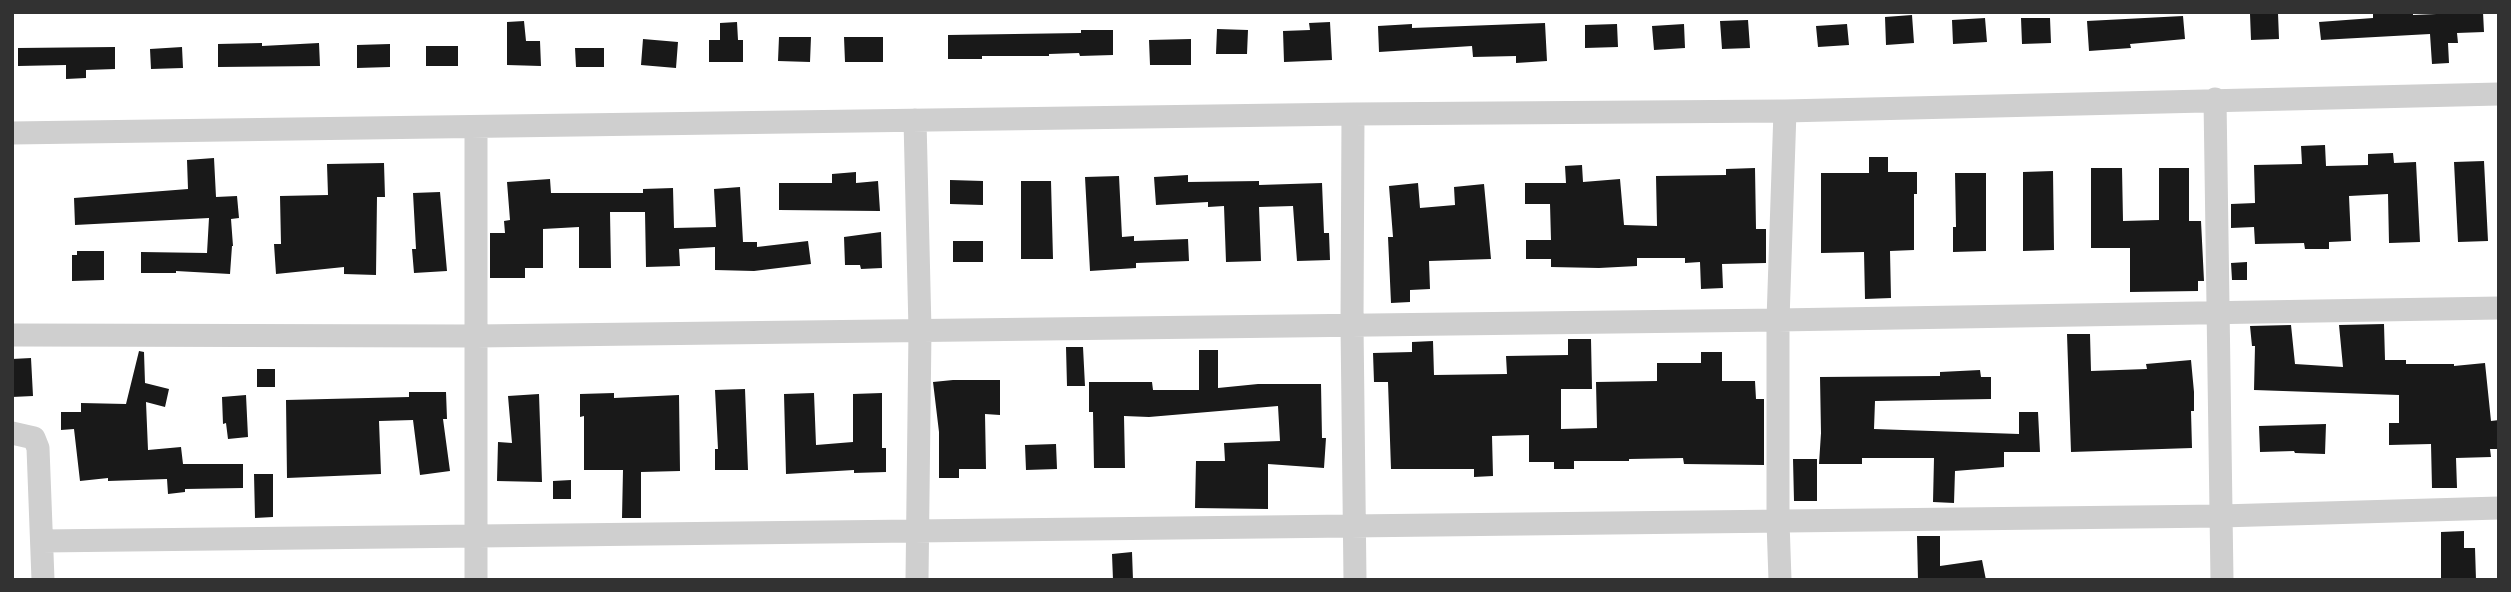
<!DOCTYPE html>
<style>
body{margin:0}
#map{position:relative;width:2511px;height:592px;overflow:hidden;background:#fff;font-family:"Fira Sans Condensed",sans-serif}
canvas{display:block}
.frame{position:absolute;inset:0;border:14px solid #323232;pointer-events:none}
</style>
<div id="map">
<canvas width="2511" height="592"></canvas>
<div class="frame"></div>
</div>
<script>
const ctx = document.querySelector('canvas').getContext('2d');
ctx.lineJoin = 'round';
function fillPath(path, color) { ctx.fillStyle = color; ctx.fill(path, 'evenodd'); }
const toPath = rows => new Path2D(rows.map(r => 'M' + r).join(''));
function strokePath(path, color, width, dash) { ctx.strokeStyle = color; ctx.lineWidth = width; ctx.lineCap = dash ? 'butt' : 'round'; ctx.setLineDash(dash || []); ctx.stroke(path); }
const building = toPath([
 [2413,12,2413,15,2483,12,2484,32,2457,33,2458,43,2448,43,2449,63,2432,64,2430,34,2321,40,2319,22,2373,18,2373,13],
 [2278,13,2279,39,2251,40,2250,14],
 [1912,15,1914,43,1886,45,1885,17],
 [2183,16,2185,39,2130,44,2131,48,2089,51,2087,21],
 [1985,18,1987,42,1953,44,1952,20],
 [2021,18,2050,18,2051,43,2022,44],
 [1748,20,1750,48,1722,49,1720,21],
 [524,21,526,41,540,41,541,66,507,65,507,22],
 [737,22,738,40,743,40,743,62,709,62,709,40,720,40,720,23],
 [1330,22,1332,60,1284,62,1283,31,1310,30,1309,23],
 [1545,23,1547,61,1516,63,1516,56,1473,57,1472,46,1379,52,1378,26,1412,24,1412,28],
 [1617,24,1618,47,1585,48,1585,25],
 [1684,24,1685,48,1654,50,1652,26],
 [1847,24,1849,45,1818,47,1816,26],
 [1217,29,1248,30,1247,54,1216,54],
 [1081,30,1113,30,1113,55,1080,56,1079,53,1049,54,1049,56,982,56,982,59,948,59,948,35,1081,33],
 [779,37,811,37,810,62,778,61],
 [844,37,883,37,883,62,845,62],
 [643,39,678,42,676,68,641,65],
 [1191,39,1191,65,1150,65,1149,40],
 [262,43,262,46,319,43,320,66,218,67,218,44],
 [390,44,390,67,357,68,357,45],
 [426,46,458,46,458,66,426,66],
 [115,47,115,69,86,70,86,78,66,79,66,65,18,66,18,48],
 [182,47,183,68,151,69,150,49],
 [575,48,604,48,604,67,576,67],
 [2325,145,2326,166,2368,165,2368,154,2393,153,2394,163,2416,162,2420,242,2389,243,2388,194,2349,196,2351,241,2329,242,2329,249,2305,249,2304,243,2255,244,2254,227,2231,228,2231,204,2255,203,2254,165,2302,164,2301,146],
 [1869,157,1888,157,1888,172,1917,172,1917,194,1914,194,1914,250,1890,251,1891,298,1865,299,1864,252,1821,253,1821,173,1869,173],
 [214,158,216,197,237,196,239,218,231,219,233,246,232,246,230,274,176,271,176,273,141,273,141,252,207,253,209,218,75,225,74,198,188,189,187,160],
 [2484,161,2488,241,2458,242,2454,162],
 [384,163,385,197,377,197,376,275,344,274,344,267,276,274,274,244,281,244,280,196,328,195,327,164],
 [1582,165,1583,182,1620,179,1624,225,1657,226,1656,176,1726,175,1726,169,1755,168,1756,229,1766,229,1766,263,1722,264,1723,288,1701,289,1700,262,1685,263,1685,258,1637,258,1637,266,1599,268,1551,267,1551,259,1526,259,1526,240,1551,240,1550,204,1525,204,1525,183,1566,183,1565,166],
 [2091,168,2122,168,2123,221,2159,220,2159,168,2189,168,2189,221,2201,221,2204,281,2198,281,2198,291,2130,292,2130,248,2091,248],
 [2053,171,2054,250,2023,251,2023,172],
 [856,172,856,183,878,181,880,211,779,210,779,183,832,183,832,174],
 [1955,173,1986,173,1986,251,1953,252,1953,227,1956,227],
 [1188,175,1188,182,1259,181,1259,185,1322,183,1324,233,1329,233,1330,260,1297,261,1293,206,1259,207,1261,261,1226,262,1224,206,1208,207,1208,202,1156,205,1154,177],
 [1119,176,1122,237,1134,236,1134,241,1188,239,1189,261,1136,263,1136,268,1090,271,1085,177],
 [550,179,551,193,643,193,643,189,673,188,674,228,716,227,714,189,740,187,743,242,757,242,757,247,808,241,811,264,754,271,715,270,715,247,679,249,680,266,646,267,645,212,610,212,611,268,579,268,579,227,543,229,543,268,525,268,525,278,490,278,490,233,505,233,504,221,510,220,507,182],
 [950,180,983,181,983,205,950,204],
 [1021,181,1051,181,1053,259,1021,259],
 [1418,183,1420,208,1455,205,1454,187,1484,184,1491,259,1429,261,1430,289,1410,290,1410,302,1391,303,1388,237,1393,237,1389,186],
 [440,192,447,271,414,273,412,249,416,249,413,193],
 [881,232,882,268,861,269,860,265,845,265,844,237],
 [953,241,983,241,983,262,953,262],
 [77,251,104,251,104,280,72,281,72,255,77,255],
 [2247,262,2247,280,2232,280,2231,263],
 [2384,324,2385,360,2406,360,2406,364,2454,364,2454,366,2485,363,2491,421,2499,420,2499,449,2490,449,2491,457,2456,458,2457,488,2432,488,2431,444,2389,445,2389,423,2399,423,2399,395,2254,390,2255,346,2252,346,2250,326,2291,325,2295,364,2343,367,2339,325],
 [2067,334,2090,334,2091,371,2147,369,2146,364,2191,360,2194,392,2194,411,2191,411,2192,448,2071,452],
 [1568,339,1591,339,1592,389,1561,389,1561,429,1597,428,1596,382,1657,381,1657,363,1701,363,1701,352,1722,352,1722,381,1755,381,1756,399,1764,399,1764,465,1684,464,1683,458,1629,459,1629,461,1574,461,1574,469,1554,469,1554,462,1529,462,1529,435,1492,436,1493,476,1474,477,1474,469,1391,469,1388,382,1374,382,1373,353,1412,352,1412,342,1433,341,1434,375,1507,374,1506,356,1568,355],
 [1066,347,1083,347,1085,386,1067,386],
 [1199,350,1218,350,1218,388,1258,384,1321,384,1322,438,1326,438,1324,468,1268,464,1268,509,1195,508,1196,461,1225,461,1224,443,1280,441,1278,406,1149,417,1124,416,1125,468,1094,468,1093,412,1089,412,1089,382,1152,382,1153,390,1199,390],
 [139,351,144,352,145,383,169,389,165,407,146,402,148,450,181,447,183,464,243,464,243,488,185,489,185,492,168,494,167,479,108,481,108,478,80,481,74,429,61,430,61,412,81,412,81,403,126,404],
 [31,358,33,396,12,397,12,359],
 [257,369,275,369,275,387,257,387],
 [1980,370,1981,377,1991,377,1991,399,1875,401,1874,429,2019,434,2019,412,2038,412,2040,452,2004,452,2004,467,1955,471,1954,503,1933,502,1934,458,1862,458,1862,464,1819,464,1821,433,1820,377,1940,376,1940,372],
 [953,380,1000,380,1000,415,985,414,986,469,959,469,959,478,939,478,939,432,933,382],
 [745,389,748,470,715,470,715,449,718,449,715,390],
 [409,392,446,392,447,419,443,419,450,471,420,475,413,420,379,421,381,474,287,478,286,400,409,397],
 [614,393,614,398,679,395,680,471,641,472,641,518,622,518,623,470,584,470,584,416,580,417,580,394],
 [814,393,816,445,853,442,853,394,882,393,882,448,886,448,886,472,854,473,854,470,786,474,784,394],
 [539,394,542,482,497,481,498,442,512,443,508,396],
 [246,395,248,437,228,439,226,423,223,424,222,397],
 [2326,424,2325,454,2295,453,2294,451,2260,452,2259,426],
 [1056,444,1057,469,1026,470,1025,445],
 [1793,459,1817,459,1817,501,1794,501],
 [254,474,273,474,273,517,255,518],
 [571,480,571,499,553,499,553,481],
 [2464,531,2464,548,2475,548,2476,580,2441,580,2441,532],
 [1917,536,1940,536,1940,566,1982,560,1986,580,1918,580],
 [1132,552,1133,580,1113,580,1112,554]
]);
const minor = toPath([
 [2215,99,2222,580],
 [1353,114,1352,324,1355,580],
 [915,120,920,330,917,580],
 [476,128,476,580],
 [12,133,1353,114,1785,111,2499,94],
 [12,335,476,336,1778,320,2499,308],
 [12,433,34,438,38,448,43,580],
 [42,541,2221,516,2499,508],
 [1780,580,1778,521,1778,320,1785,111]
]);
fillPath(building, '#191919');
strokePath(minor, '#cfcfcf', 23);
</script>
